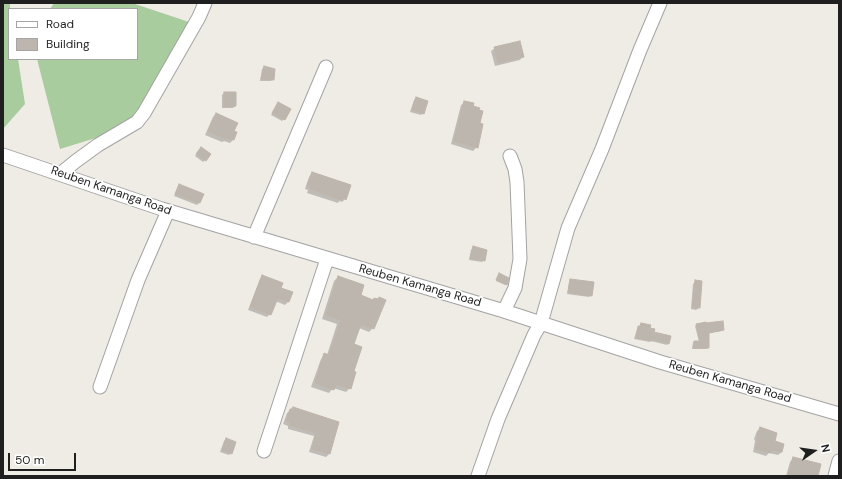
<!DOCTYPE html>
<style>
body{margin:0}
#map{position:relative;width:842px;height:479px;overflow:hidden;background:#efece6;font-family:"DM Sans",sans-serif}
canvas{display:block}
.frame{position:absolute;inset:0;border:4px solid #1f1f1f;pointer-events:none}
.legend{position:absolute;left:8px;top:8px;width:130px;height:52px;box-sizing:border-box;background:#fff;border:1px solid #a5a5a5;margin:0;padding:5px 7px;list-style:none;font-size:12px;color:#1f1f1f}
.legend li{display:flex;align-items:center;gap:8px;height:20px}
.legend b{width:20px;border:1px solid #a5a5a5}
.north{position:absolute;left:794px;top:431px;width:40px;height:40px;-webkit-text-stroke:3px #fff;paint-order:stroke;rotate:77deg;font-size:11px;font-weight:700;line-height:16px;text-align:center;color:#1f1f1f}
.north::after{content:'';display:block;margin:auto;width:14px;height:18px;background:#1f1f1f;clip-path:polygon(50% 0,100% 100%,50% 72%,0 100%)}
.scale{position:absolute;left:8px;top:453px;width:68px;height:18px;box-sizing:border-box;border:2px solid #1f1f1f;border-top:0;padding-left:5px;font-size:12px;line-height:14px;white-space:nowrap;color:#1f1f1f;-webkit-text-stroke:3px #fff;paint-order:stroke}
</style>
<div id="map">
<canvas width="842" height="479"></canvas>
<div class="frame"></div>
<ul class="legend">
<li><b style="height:5px;background:#fff"></b>Road</li>
<li><b style="height:11px;background:#bcb6af"></b>Building</li>
</ul>
<div class="north">N</div>
<div class="scale">50 m</div>
</div>
<script>
const ctx = document.querySelector('canvas').getContext('2d');
ctx.lineJoin = 'round';
function fillPath(path, color) { ctx.fillStyle = color; ctx.fill(path, 'evenodd'); }
const toPath = rows => new Path2D(rows.map(r => 'M' + r).join(''));
function strokePath(path, color, width, dash) { ctx.strokeStyle = color; ctx.lineWidth = width; ctx.lineCap = dash ? 'butt' : 'round'; ctx.setLineDash(dash || []); ctx.stroke(path); }
function write(font, color, halo, rows, align = 'center') {
  ctx.font = font + ' "DM Sans",sans-serif'; ctx.lineWidth = 3.5; ctx.setLineDash([]); ctx.textBaseline = 'middle'; ctx.strokeStyle = halo; ctx.fillStyle = color; for (const [text, x, y, turn = 0] of rows) {
    ctx.save(); ctx.translate(x, y); ctx.rotate((+turn || 0) * Math.PI / 180); ctx.textAlign = isNaN(turn) ? turn : align; if (halo) ctx.strokeText(text, 0, 0); ctx.fillText(text, 0, 0); ctx.restore();
  }
}
const forest = toPath([
 [3,3,10,3,9,59,18,59,25,104,3,129],
 [54,3,132,3,195,24,137,119,112,133,60,149,37,59,137,59,137,9,50,9]
]);
const shadow = toPath([
 [495,48,523,56,520,60,495,66,491,51],
 [264,67,273,79,271,81,260,81,262,69],
 [224,93,235,106,233,108,222,108,222,95],
 [416,98,423,113,421,115,410,112,414,100],
 [465,102,472,107,478,124,477,147,473,151,451,144,461,105],
 [278,103,284,119,282,121,271,115],
 [216,114,233,132,236,133,233,140,230,143,224,141,222,142,205,135,213,117],
 [199,150,205,160,203,162,195,156],
 [312,173,345,199,342,202,339,201,338,203,307,193,308,190,305,189,309,177],
 [179,185,203,195,199,203,197,205,174,196],
 [473,248,484,260,482,262,469,260,471,250],
 [499,275,507,278,505,285,496,281],
 [263,276,280,288,292,293,288,302,285,305,275,301,270,314,267,317,248,310,260,279],
 [338,277,359,296,373,328,369,332,359,328,353,345,352,371,350,388,346,392,333,388,329,393,311,387,321,359,325,355,327,355,337,324,322,319,334,281],
 [571,280,591,295,589,297,567,294,569,282],
 [695,282,699,308,696,310,691,309,693,284],
 [642,324,649,329,668,343,667,345,651,341,650,342,634,339,637,329],
 [697,325,723,330,722,331,708,333,708,348,706,349,692,349,693,343,694,342,699,342,695,326],
 [293,408,338,423,329,454,326,457,309,452,314,436,288,429,288,426,283,424,287,413],
 [761,428,782,452,778,455,769,453,766,456,753,452,755,441,754,439,757,431],
 [226,439,231,453,229,455,220,452,224,441],
 [793,458,817,476,786,476,790,462]
]);
const building = toPath([
 [520,41,524,57,498,63,494,47,520,41],
 [264,66,275,69,274,80,261,79,264,66],
 [224,92,236,92,236,106,224,107,224,92],
 [416,97,428,101,424,114,412,110,416,97],
 [464,101,474,103,473,106,480,108,479,110,483,111,480,123,483,124,478,148,454,141,464,101],
 [278,102,291,109,285,120,272,113,278,102],
 [216,113,238,123,234,131,237,132,234,140,227,138,226,139,208,131,216,113],
 [201,147,211,154,206,161,196,154,201,147],
 [312,172,351,185,346,200,343,198,342,200,310,189,310,187,307,186,312,172],
 [179,184,204,194,200,203,175,194,179,184],
 [473,246,487,250,485,261,470,258,473,246],
 [499,273,509,278,507,285,496,280,499,273],
 [262,275,283,283,281,288,293,292,289,302,278,298,271,315,250,307,262,275],
 [338,276,364,285,361,295,373,300,374,298,378,299,379,297,386,300,374,329,361,324,354,344,362,347,354,371,356,372,351,389,336,384,334,390,315,383,324,353,329,355,341,320,326,315,338,276],
 [570,279,594,282,592,296,568,292,570,279],
 [695,280,702,281,700,308,692,307,695,280],
 [723,321,724,330,709,333,709,348,693,348,694,341,700,341,696,324,706,322,706,323,723,321],
 [641,323,651,325,650,328,655,329,654,332,671,336,669,344,653,339,653,341,636,338,638,326,640,326,641,323],
 [293,407,339,422,330,454,312,449,316,433,290,425,291,423,286,421,290,409,292,409,293,407],
 [760,427,777,433,775,441,784,444,782,452,772,450,771,453,756,449,758,437,757,435,760,427],
 [226,438,236,442,232,454,222,450,226,438],
 [793,457,821,464,818,476,788,476,793,457]
]);
const minor = toPath([
 [3,155,162,209,504,311,660,362,839,414],
 [60,174,76,161,98,145,137,122,144,113,199,17,205,3],
 [254,237,326,67],
 [504,311,515,288,520,259,517,182,515,169,510,156],
 [100,387,138,280,168,211],
 [264,451,327,259],
 [478,476,498,419,534,335,541,323,568,228,602,149,640,50,660,3],
 [835,476,839,461]
]);
const streetNames = [
 ["Reuben Kamanga Road",111,191,19],
 ["Reuben Kamanga Road",420,286,16],
 ["Reuben Kamanga Road",730,382,16]
];
fillPath(forest, '#a8cc9d');
fillPath(shadow, '#0003');
fillPath(building, '#bcb6af');
strokePath(building, '#c0b4a9', 1);
strokePath(minor, '#a3a3a3', 15);
strokePath(minor, '#fff', 13);
write('12px', '#1f1f1f', '#fff', streetNames);
</script>
